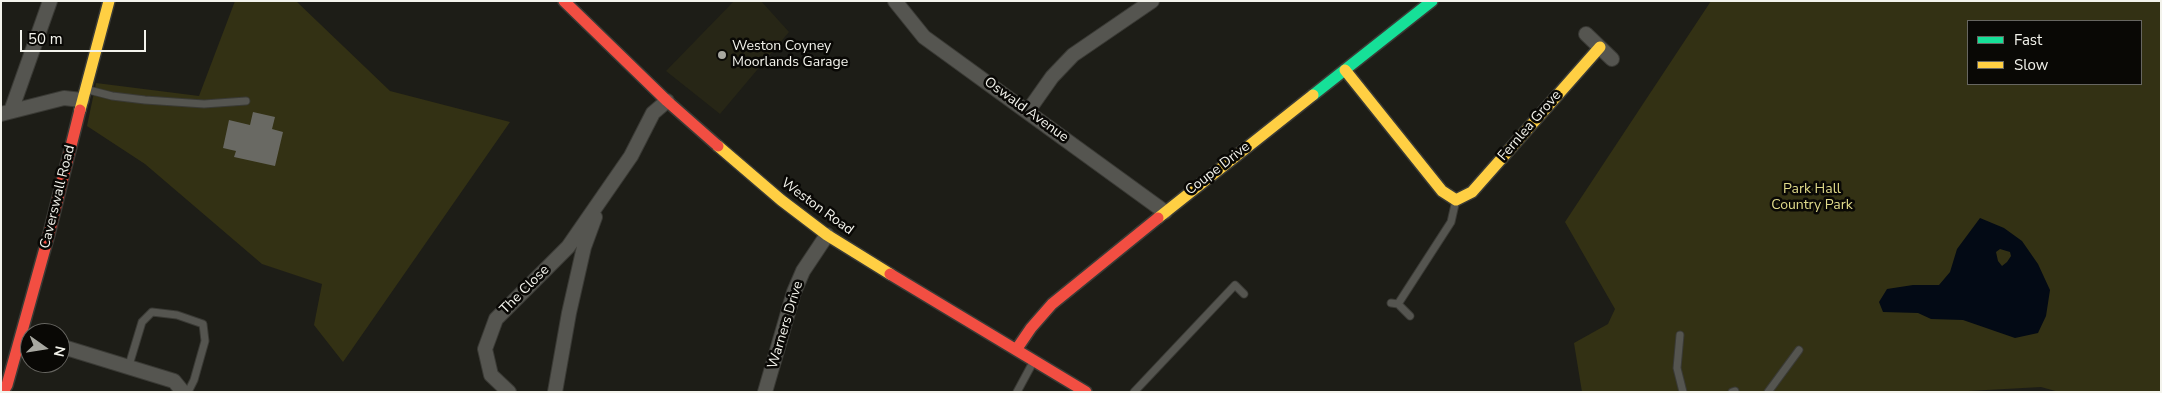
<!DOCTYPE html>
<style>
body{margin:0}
#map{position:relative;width:2162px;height:393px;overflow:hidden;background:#1d1d17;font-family:"Nunito Sans",sans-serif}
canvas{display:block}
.frame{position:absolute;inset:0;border:2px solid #f3f3ec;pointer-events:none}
.legend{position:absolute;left:1967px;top:20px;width:175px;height:65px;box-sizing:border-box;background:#090805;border:1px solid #676661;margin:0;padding:6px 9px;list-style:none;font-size:15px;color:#f3f3ec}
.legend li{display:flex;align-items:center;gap:10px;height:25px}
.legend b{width:25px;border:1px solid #676661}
.north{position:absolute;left:20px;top:323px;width:50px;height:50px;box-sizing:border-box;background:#090805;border:1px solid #676661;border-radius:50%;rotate:103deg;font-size:14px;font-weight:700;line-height:20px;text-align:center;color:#f3f3ec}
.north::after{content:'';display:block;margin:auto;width:18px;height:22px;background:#a8a8a1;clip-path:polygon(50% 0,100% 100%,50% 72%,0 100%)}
.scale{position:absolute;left:20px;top:30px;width:126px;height:22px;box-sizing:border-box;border:2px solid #f3f3ec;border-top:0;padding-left:6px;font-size:15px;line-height:18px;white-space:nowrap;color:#f3f3ec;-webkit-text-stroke:4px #090805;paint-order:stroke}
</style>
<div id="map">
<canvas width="2162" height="393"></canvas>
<div class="frame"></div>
<ul class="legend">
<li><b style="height:6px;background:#16e098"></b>Fast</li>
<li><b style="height:6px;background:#ffcf43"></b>Slow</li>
</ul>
<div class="north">N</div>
<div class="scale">50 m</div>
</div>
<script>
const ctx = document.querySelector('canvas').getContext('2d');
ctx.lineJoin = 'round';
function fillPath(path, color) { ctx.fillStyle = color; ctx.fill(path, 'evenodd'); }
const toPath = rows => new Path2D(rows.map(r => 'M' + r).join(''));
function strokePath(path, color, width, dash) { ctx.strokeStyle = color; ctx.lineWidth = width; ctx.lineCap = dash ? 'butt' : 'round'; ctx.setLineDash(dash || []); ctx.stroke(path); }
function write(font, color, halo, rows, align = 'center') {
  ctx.font = font + ' "Nunito Sans",sans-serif'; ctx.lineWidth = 5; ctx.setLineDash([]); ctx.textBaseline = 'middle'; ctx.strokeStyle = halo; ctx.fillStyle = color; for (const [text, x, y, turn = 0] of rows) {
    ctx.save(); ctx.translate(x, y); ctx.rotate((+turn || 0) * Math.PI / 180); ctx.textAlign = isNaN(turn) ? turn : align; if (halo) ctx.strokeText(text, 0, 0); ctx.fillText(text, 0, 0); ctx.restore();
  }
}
const built = toPath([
 [734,1,761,1,789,32,720,114,666,71]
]);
const green = toPath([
 [235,1,296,1,390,91,510,122,343,362,314,325,322,284,262,264,145,164,87,126,96,83,199,96],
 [1711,1,2161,1,2161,392,2059,392,2041,387,1951,392,1582,392,1574,343,1608,324,1615,309,1565,222],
 [1968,21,2141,21,2141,84,1968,84]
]);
const water = toPath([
 [1980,218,2004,228,2022,241,2038,264,2050,290,2046,316,2038,333,2015,338,1963,320,1931,319,1918,313,1883,312,1879,302,1887,289,1913,285,1939,285,1950,272,1957,249],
 [2000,249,2010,252,2011,256,2007,262,2002,266,1998,261,1996,252]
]);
const building = toPath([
 [253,112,275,117,272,129,283,132,275,166,234,157,236,151,223,148,229,120,250,125]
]);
const lane = toPath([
 [85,89,112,96,145,100,204,104,246,101],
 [1391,303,1398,304,1410,316],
 [1398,304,1451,222,1456,200],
 [1680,335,1677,368,1683,392],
 [129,365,142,322,152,312,177,315,203,324,205,341,194,380,188,392],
 [1017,392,1031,366],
 [1134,392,1235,285,1244,294],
 [1732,392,1735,391],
 [1768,392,1799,350]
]);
const street = toPath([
 [895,1,924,37,1165,212],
 [1586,34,1612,59],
 [11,111,50,1],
 [1028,111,1052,77,1073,55,1152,1],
 [1,114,64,98,82,100],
 [60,346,174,381,183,392],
 [509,392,491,375,485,349,496,319,568,247,631,156,653,113,667,101],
 [555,392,569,313,584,247,595,217],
 [765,392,794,292,803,271,827,235]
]);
const fast = toPath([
 [1313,95,1432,1]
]);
const slow = toPath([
 [1345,70,1442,191,1456,200,1472,192,1600,47],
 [80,110,109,1],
 [718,146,781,200,827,235,890,274],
 [1158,218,1313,95]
]);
const jam = toPath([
 [564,1,667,101,718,146],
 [890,274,1086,392],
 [1016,350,1031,328,1052,304,1158,218],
 [3,392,7,385,49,234,80,110]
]);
const markers = [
 [722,55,5,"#a8a8a1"]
];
const poiNames = [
 ["Weston Coyney",732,47],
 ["Moorlands Garage",732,63]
];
const streetNames = [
 ["Oswald Avenue",1026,110,36],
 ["Fernlea Grove",1530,126,-49],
 ["Coupe Drive",1218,169,-38],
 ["Caverswall Road",58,197,-76],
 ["Weston Road",817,207,36],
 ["The Close",525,290,-45],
 ["Warners Drive",786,325,-73]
];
const parkNames = [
 ["Park Hall",1812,190],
 ["Country Park",1812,206]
];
fillPath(built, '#272616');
fillPath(green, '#333114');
fillPath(water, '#030a15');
fillPath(building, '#696963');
strokePath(lane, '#3a3a35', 9);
strokePath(street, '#3a3a35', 16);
strokePath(fast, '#3a3a35', 14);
strokePath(slow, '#3a3a35', 14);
strokePath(jam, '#3a3a35', 14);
strokePath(lane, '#555550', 7);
strokePath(street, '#555550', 14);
strokePath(fast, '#16e098', 11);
strokePath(slow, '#ffcf43', 11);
strokePath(jam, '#f24e42', 11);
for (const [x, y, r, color] of markers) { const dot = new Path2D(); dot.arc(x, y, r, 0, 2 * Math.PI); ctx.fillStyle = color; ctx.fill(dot); strokePath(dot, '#090805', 2); }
write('14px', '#f3f3ec', '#090805', poiNames, 'left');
write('14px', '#f3f3ec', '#090805', streetNames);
write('14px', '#dfd98a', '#090805', parkNames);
</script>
